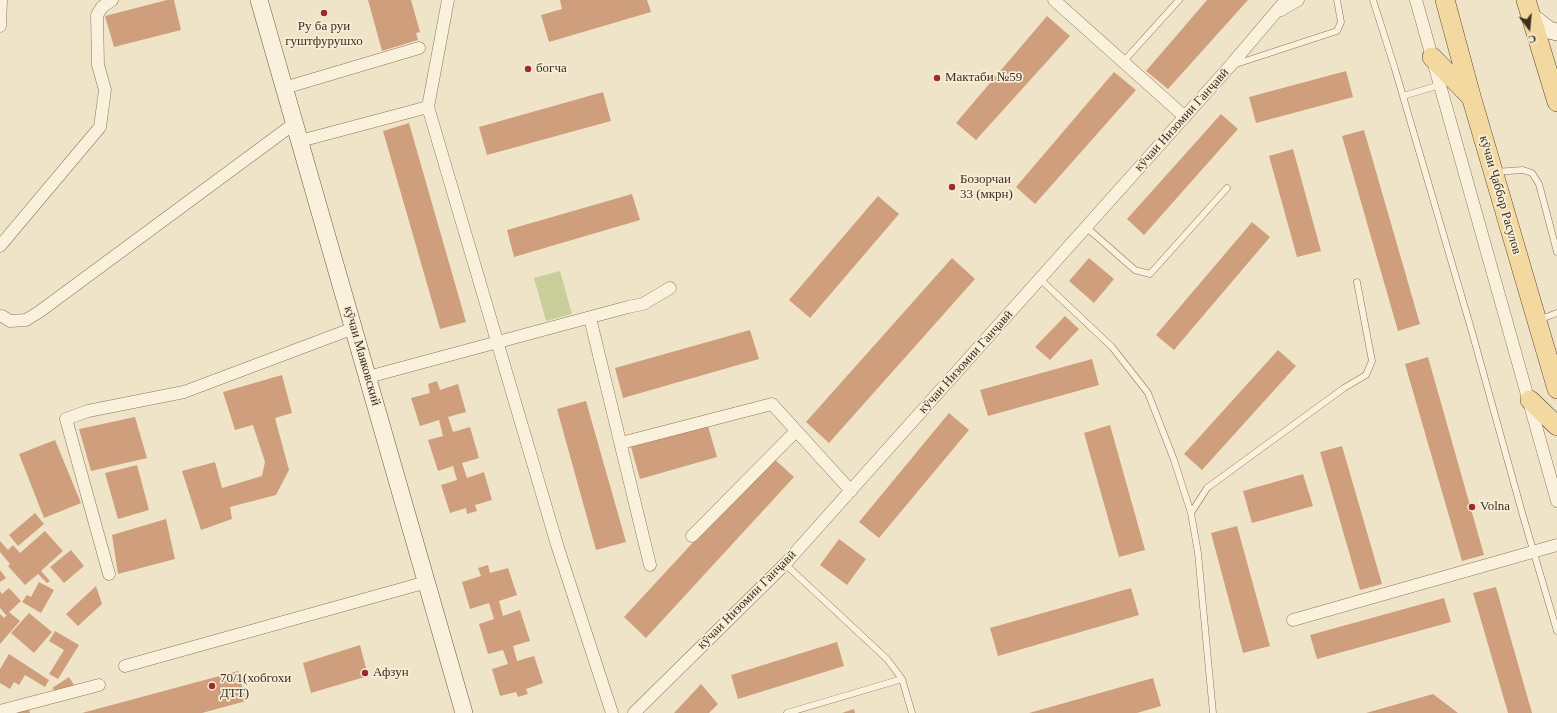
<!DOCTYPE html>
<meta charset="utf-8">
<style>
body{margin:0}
#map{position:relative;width:1557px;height:713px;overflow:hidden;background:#f0e4c8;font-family:"Times New Roman",serif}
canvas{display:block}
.north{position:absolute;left:1509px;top:8px;width:40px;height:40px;-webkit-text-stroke:3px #f7eed8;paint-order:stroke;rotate:164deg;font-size:11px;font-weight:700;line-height:16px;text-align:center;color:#3d2e20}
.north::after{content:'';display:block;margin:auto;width:14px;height:18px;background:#3d2e20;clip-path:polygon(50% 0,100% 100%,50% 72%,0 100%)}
</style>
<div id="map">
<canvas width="1557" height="713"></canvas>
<div class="north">С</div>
</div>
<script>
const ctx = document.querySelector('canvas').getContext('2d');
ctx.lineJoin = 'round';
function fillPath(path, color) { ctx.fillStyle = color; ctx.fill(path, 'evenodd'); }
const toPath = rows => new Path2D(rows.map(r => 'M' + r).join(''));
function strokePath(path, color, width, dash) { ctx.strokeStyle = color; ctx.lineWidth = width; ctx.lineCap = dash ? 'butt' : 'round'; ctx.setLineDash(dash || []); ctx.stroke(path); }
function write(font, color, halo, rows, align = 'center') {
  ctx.font = font + ' "Times New Roman",serif'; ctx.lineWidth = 3.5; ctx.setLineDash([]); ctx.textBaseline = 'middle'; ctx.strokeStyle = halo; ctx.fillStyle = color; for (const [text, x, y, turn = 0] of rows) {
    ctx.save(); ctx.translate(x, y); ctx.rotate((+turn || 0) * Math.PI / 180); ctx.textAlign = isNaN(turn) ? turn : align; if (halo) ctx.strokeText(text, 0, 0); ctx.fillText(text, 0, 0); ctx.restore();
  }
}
const green = toPath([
 [560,271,572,314,546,321,534,278]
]);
const building = toPath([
 [167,0,174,0,181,30,114,47,105,16],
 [368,0,411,0,420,32,416,33,418,40,382,51],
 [560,0,647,0,651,12,549,42,541,15,562,9],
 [1207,0,1248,0,1168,89,1146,71],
 [1047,16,1070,36,976,140,956,123],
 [1346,71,1353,97,1256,123,1249,97],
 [1114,72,1136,90,1035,204,1016,187],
 [603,92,611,121,487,155,479,127],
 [1221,114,1238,129,1144,235,1127,219],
 [409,123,466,322,440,329,383,131],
 [1364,130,1420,324,1398,331,1342,136],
 [1293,149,1321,251,1297,257,1269,156],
 [632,194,640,220,514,257,507,230],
 [878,196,899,214,810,318,789,300],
 [1252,222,1270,237,1174,350,1156,335],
 [952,258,975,279,829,443,806,422],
 [1089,258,1114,279,1094,303,1069,281],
 [1065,316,1079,329,1050,360,1035,347],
 [750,330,759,359,623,398,615,368],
 [1278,350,1296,366,1202,470,1184,454],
 [1428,357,1484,555,1462,561,1405,364],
 [1092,359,1099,385,988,416,980,390],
 [282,375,292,413,275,418,289,470,276,495,230,507,232,519,201,530,182,471,215,462,222,488,262,476,265,462,253,425,235,430,223,392],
 [437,381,440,390,458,384,466,412,448,417,453,432,470,427,479,458,462,463,467,478,484,472,492,500,475,505,477,511,467,514,466,508,450,513,441,485,457,480,453,466,438,471,428,440,443,436,439,420,420,426,411,398,430,393,428,384],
 [586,401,626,542,596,550,557,409],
 [949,413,969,430,879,538,859,522],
 [135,417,147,458,91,471,79,429],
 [1110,425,1145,550,1119,557,1084,433],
 [708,426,717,457,640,479,631,447],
 [55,440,81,503,44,518,19,454],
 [1342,446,1382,584,1360,590,1320,452],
 [772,457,794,477,646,638,624,617],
 [137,465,149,510,118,519,105,473],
 [1303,474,1313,506,1252,523,1243,491],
 [35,513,44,524,18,546,9,535],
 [166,519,175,559,118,574,112,535],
 [1237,526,1270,646,1243,653,1211,533],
 [45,531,63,551,41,571,50,581,47,583,38,574,25,585,8,566,10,564,0,552,0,541,8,550,13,545,20,553],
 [839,539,866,559,847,585,820,565],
 [71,550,84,566,64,583,50,567],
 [488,565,490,573,508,568,517,595,499,601,503,616,520,610,530,641,513,646,517,661,534,656,543,683,526,689,528,694,518,697,516,692,500,696,492,669,508,664,503,650,488,654,479,624,494,619,489,603,470,609,462,582,481,576,478,568],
 [0,570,6,578,0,582],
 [39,582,54,590,41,613,22,602,27,595,31,597],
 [96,586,102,604,78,626,66,614],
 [1496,587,1532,713,1508,713,1473,593],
 [9,588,21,601,6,615,0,608,0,591,2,594],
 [1131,588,1139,615,998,656,990,628],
 [1444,598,1451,622,1317,659,1310,635],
 [9,612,20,621,0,644,0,614,4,618],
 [29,613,52,632,34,653,11,633],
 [55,631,79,645,58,679,49,674,64,650,49,641],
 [837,642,844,666,738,699,731,675],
 [360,645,368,676,311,693,303,663],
 [9,654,49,680,45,687,25,675,19,685,14,682,10,689,0,683,0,669],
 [238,671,246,701,202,713,82,713],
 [69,677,74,685,59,694,52,688],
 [1153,678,1161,706,1137,713,1029,713],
 [701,684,718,704,709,713,674,713],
 [1433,694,1458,713,1366,713],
 [28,707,30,713,12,713],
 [854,709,855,713,842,713]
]);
const lane = toPath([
 [1373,0,1395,69,1472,332,1523,516,1557,631],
 [1123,62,1179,0],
 [1233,65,1337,31,1341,22,1337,0],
 [1403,96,1440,85],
 [1495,172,1523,170,1532,173,1539,184,1557,252],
 [1086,227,1135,270,1150,274,1227,188],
 [1040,279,1112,347,1148,393,1174,460,1191,513],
 [1538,320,1557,313],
 [785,564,887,659,902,679,912,713],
 [787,713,902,679],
 [1213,713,1198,553,1191,513,1207,488,1344,388,1366,375,1372,361,1357,282]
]);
const street = toPath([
 [1054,0,1185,117],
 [1416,0,1557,501],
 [1281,10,1298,0],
 [0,26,1,0],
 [284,88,419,48],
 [428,107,558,548,612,713],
 [300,141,428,107,448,0],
 [0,246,100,127,105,90,98,65,97,15,102,7,112,0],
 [2,316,10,321,26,320,39,312,295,123],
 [590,318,650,565],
 [368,377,628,307,643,304,670,288],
 [621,443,772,404,851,491],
 [692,536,796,431],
 [109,574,66,419,88,411,184,392,354,328],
 [1293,620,1557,545],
 [125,666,427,582],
 [0,711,99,685],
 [634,713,785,564,1230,66,1286,0]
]);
const secondary = toPath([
 [259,0,464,713],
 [1531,16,1549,30,1557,32]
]);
const primary = toPath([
 [1445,0,1471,96,1557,389],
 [1526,0,1557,102],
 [1432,57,1470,96],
 [1530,400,1557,426]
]);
const markers = [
 [324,13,4,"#9e2a2b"],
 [528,69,4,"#9e2a2b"],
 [937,78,4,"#9e2a2b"],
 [952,187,4,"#9e2a2b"],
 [1472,507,4,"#9e2a2b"],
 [365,673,4,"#9e2a2b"],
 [212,686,4,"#9e2a2b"]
];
const poiNames = [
 ["Ру ба руи",324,27,"center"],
 ["гуштфурушхо",324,42,"center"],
 ["богча",536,69],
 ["Мактаби №59",945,78],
 ["Бозорчаи",960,180],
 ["33 (мкрн)",960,195],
 ["Volna",1480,507],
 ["Афзун",373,673],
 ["70/1(хобгохи",220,679],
 ["ДТТ)",220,694]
];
const streetNames = [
 ["кӯчаи Низомии Ганҷавӣ",1182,120,-48],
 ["кӯчаи Ҷаббор Расулов",1500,195,74],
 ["кӯчаи Маяковский",362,356,74],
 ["кӯчаи Низомии Ганҷавӣ",966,362,-48],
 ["кӯчаи Низомии Ганҷавӣ",747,600,-45]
];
fillPath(green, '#c9cf9b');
fillPath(building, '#cf9f7d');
strokePath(lane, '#8d765c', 7);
strokePath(street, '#8d765c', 13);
strokePath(secondary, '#6f573f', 18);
strokePath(primary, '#5b4430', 20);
strokePath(lane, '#faf1dc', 6);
strokePath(street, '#faf1dc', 12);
strokePath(secondary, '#faf1dc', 17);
strokePath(primary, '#f3d9a0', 19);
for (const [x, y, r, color] of markers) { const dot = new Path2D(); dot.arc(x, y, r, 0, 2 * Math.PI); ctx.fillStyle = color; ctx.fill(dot); strokePath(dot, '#f7eed8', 1.5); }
write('13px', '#3d2e20', '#f7eed8', poiNames, 'left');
write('13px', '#3d2e20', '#f7eed8', streetNames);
</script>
